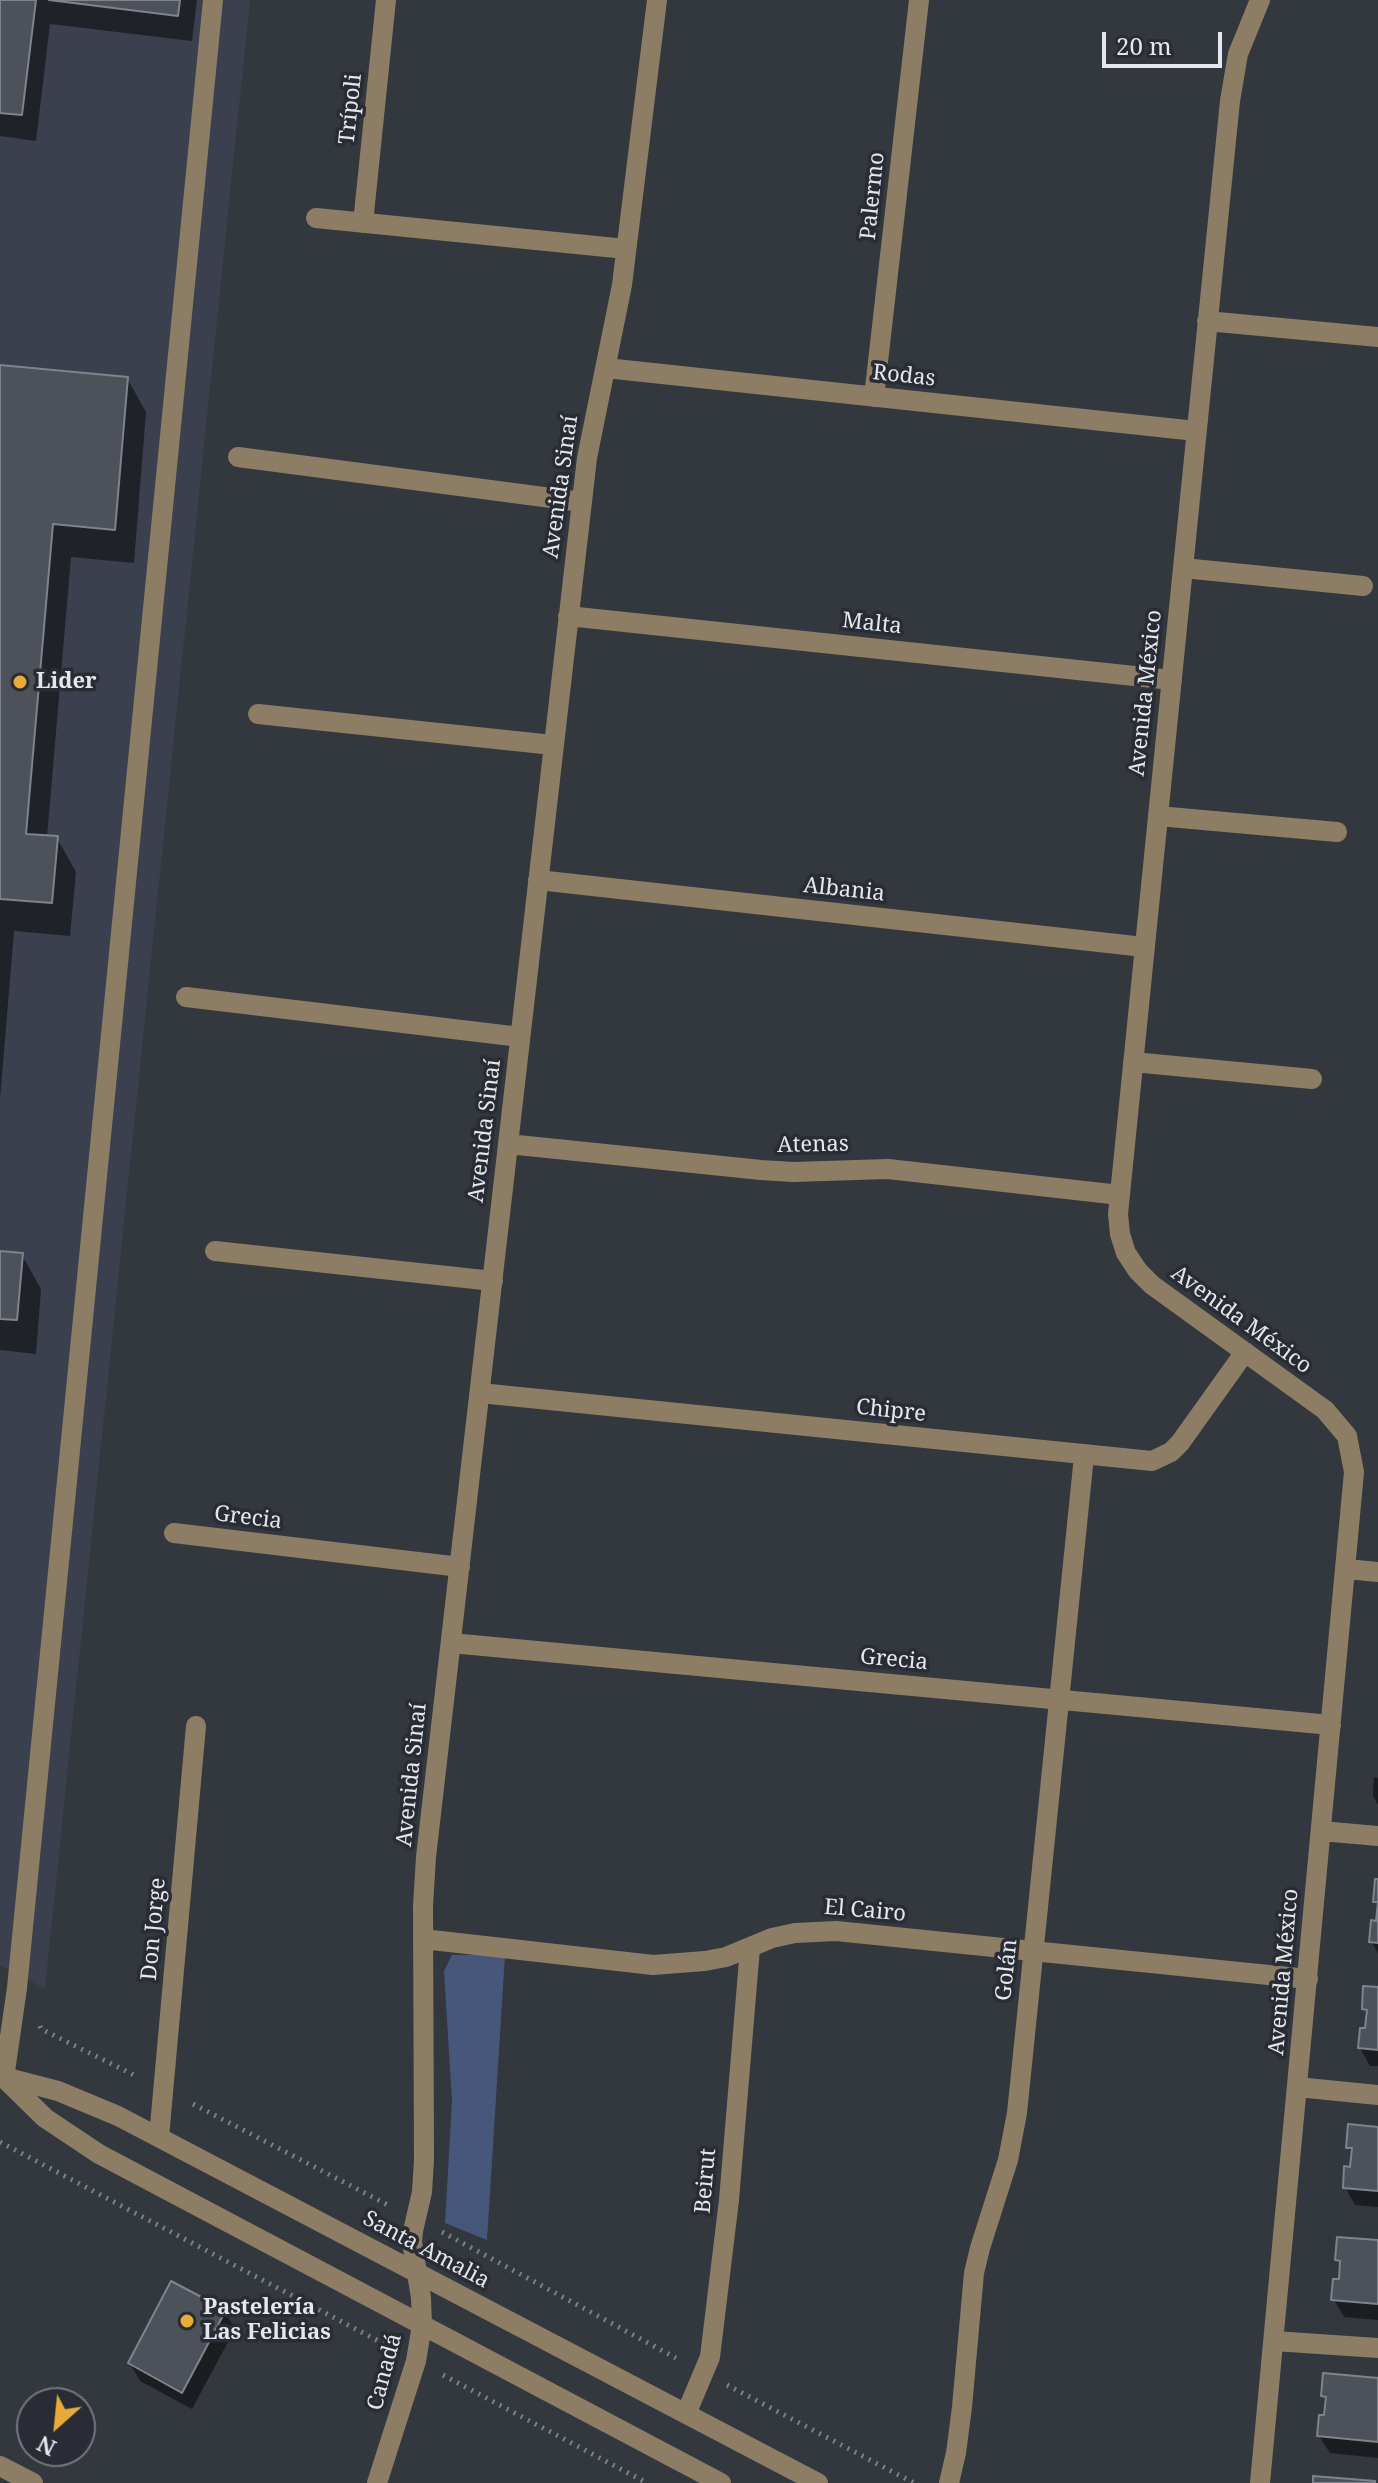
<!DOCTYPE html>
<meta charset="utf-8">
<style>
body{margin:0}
#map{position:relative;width:1378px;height:2483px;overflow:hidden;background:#33373e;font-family:"Noto Serif",serif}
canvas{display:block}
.north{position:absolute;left:16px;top:2387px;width:80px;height:80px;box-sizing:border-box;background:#292c34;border:2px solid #74777e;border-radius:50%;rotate:207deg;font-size:22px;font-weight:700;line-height:32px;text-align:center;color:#e4e7ec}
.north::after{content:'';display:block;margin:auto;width:28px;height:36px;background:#e8ab37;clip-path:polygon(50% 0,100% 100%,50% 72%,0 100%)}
.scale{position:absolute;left:1102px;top:32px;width:120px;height:36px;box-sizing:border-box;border:4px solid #e4e7ec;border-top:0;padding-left:10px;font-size:24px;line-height:28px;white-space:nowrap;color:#e4e7ec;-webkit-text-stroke:6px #292c34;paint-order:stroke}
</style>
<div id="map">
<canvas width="1378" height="2483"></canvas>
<div class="north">N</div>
<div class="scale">20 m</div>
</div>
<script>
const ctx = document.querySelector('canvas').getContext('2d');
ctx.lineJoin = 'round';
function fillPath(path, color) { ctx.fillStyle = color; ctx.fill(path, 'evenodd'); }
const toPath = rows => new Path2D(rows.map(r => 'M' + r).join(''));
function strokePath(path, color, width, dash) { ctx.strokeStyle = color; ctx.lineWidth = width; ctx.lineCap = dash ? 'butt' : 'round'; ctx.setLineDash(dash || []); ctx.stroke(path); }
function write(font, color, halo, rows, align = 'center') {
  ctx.font = font + ' "Noto Serif",serif'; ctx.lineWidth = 7; ctx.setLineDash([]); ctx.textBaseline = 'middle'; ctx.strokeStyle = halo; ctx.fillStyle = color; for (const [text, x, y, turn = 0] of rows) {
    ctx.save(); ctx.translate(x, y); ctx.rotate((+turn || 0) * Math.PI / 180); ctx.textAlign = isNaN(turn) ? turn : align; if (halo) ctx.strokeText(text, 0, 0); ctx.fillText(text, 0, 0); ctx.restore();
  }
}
const built = toPath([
 [0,0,250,0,45,1989,0,1965]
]);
const green = toPath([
 [452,1955,505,1955,487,2240,445,2223,452,2101,444,1971]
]);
const shadow = toPath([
 [0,0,197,0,192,41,50,24,36,141,0,136],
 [0,367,127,378,146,412,134,563,71,557,47,837,57,838,76,872,70,936,14,931,0,1099],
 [0,1253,22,1255,41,1289,36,1354,0,1350],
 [1374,1777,1378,1778,1378,1805,1373,1796],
 [1378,1921,1378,1953,1371,1941],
 [1378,1989,1378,2066,1370,2066,1360,2048,1367,2031,1368,2016,1364,2008],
 [1378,2129,1378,2207,1355,2205,1345,2187,1352,2169,1353,2156,1348,2147],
 [1378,2242,1378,2320,1344,2317,1334,2300,1341,2282,1342,2268,1337,2260],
 [225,2312,235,2329,192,2409,140,2381,130,2363],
 [1378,2380,1378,2458,1330,2453,1319,2436,1326,2417,1328,2404,1323,2396]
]);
const building = toPath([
 [0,0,36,0,22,115,0,113,0,0],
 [49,0,180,0,178,16,49,0],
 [0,365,128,377,115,530,53,524,26,834,58,836,52,903,0,899,0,365],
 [0,1251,23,1253,17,1320,0,1319,0,1251],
 [1375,1879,1378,1879,1378,1943,1369,1942,1371,1920,1376,1921,1378,1902,1373,1902,1375,1879],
 [1363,1986,1378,1987,1378,2050,1358,2048,1360,2028,1365,2028,1367,2010,1362,2009,1363,1986],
 [1348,2124,1378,2127,1378,2191,1343,2188,1344,2166,1350,2167,1352,2148,1346,2148,1348,2124],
 [1337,2237,1378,2240,1378,2304,1331,2300,1333,2279,1339,2279,1340,2261,1335,2260,1337,2237],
 [171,2281,226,2310,182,2393,128,2363,171,2281],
 [1323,2373,1378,2378,1378,2442,1317,2436,1319,2415,1324,2415,1326,2397,1321,2396,1323,2373],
 [1313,2476,1375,2481,1375,2483,1313,2483,1313,2476]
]);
const path = toPath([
 [40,2026,41,2029,134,2075],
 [193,2104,390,2206],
 [0,2142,388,2346],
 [442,2232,676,2358],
 [443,2375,647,2483],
 [727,2385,914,2483]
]);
const minor = toPath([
 [1260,0,1238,54,1230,101,1118,1214,1120,1234,1126,1253,1138,1271,1152,1285,1325,1410,1347,1436,1354,1472,1260,2483],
 [316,218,626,249],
 [363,223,386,0],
 [1207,321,1378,337],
 [606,368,1196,431],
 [874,397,919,0],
 [238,457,582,502],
 [1183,568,1363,586],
 [568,616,1172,680],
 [258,714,553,745],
 [1158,816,1337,832],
 [538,880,1144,947],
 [186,997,520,1037],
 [1133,1062,1312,1079],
 [508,1144,761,1170,793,1172,888,1169,1120,1195],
 [215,1251,493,1281],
 [480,1393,1152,1461,1171,1452,1180,1443,1245,1352],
 [174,1533,460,1567],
 [1347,1569,1378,1572],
 [451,1643,1331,1725],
 [1321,1831,1378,1836],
 [423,1939,653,1965,705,1961,726,1957,772,1938,795,1933,836,1931,1308,1979],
 [0,2076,58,2091,118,2116,818,2483],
 [4,2078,17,1988,213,0],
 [4,2078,45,2118,99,2154,721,2483],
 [1297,2087,1378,2095],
 [159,2137,196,1726],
 [1274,2341,1378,2348],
 [686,2414,710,2357,729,2200,750,1948],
 [0,2466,33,2483],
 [377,2483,416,2361,422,2325,421,2298,412,2242,413,2231,422,2192,424,2160,423,1906,426,1857,587,458,622,285,657,0],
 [949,2483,956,2453,962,2407,974,2273,980,2248,1008,2160,1017,2113,1084,1456]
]);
const markers = [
 [20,682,8,"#e8ab37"],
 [187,2321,8,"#e8ab37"]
];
const streetNames = [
 ["Trípoli",351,109,-84],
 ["Palermo",873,196,-84],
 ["Rodas",904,376,6],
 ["Avenida Sinaí",561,487,-82],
 ["Malta",872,624,6],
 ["Avenida México",1146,693,-84],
 ["Albania",844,890,6],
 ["Avenida Sinaí",485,1131,-83],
 ["Atenas",813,1145,-1],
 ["Avenida México",1241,1320,36],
 ["Chipre",891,1411,6],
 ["Grecia",248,1518,7],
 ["Grecia",894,1660,5],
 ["Avenida Sinaí",412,1775,-84],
 ["El Cairo",865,1911,5],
 ["Don Jorge",154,1929,-85],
 ["Golán",1007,1970,-84],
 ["Avenida México",1284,1972,-85],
 ["Beirut",706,2181,-85],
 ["Santa Amalia",426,2250,28],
 ["Canadá",385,2372,-75]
];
const poiNames = [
 ["Lider",36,682],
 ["Pastelería",203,2308],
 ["Las Felicias",203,2333]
];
fillPath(built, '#3a404d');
fillPath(green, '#47577c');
fillPath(shadow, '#0007');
fillPath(building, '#4d5159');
strokePath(building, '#7f838c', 2);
strokePath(path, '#7d8087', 5, [2, 6]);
strokePath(minor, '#8d7d64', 20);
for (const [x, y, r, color] of markers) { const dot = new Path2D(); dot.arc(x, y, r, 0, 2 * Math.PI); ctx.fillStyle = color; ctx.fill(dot); strokePath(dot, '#292c34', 3); }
write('22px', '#e4e7ec', '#292c34', streetNames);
write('bold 22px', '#e4e7ec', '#292c34', poiNames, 'left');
</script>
